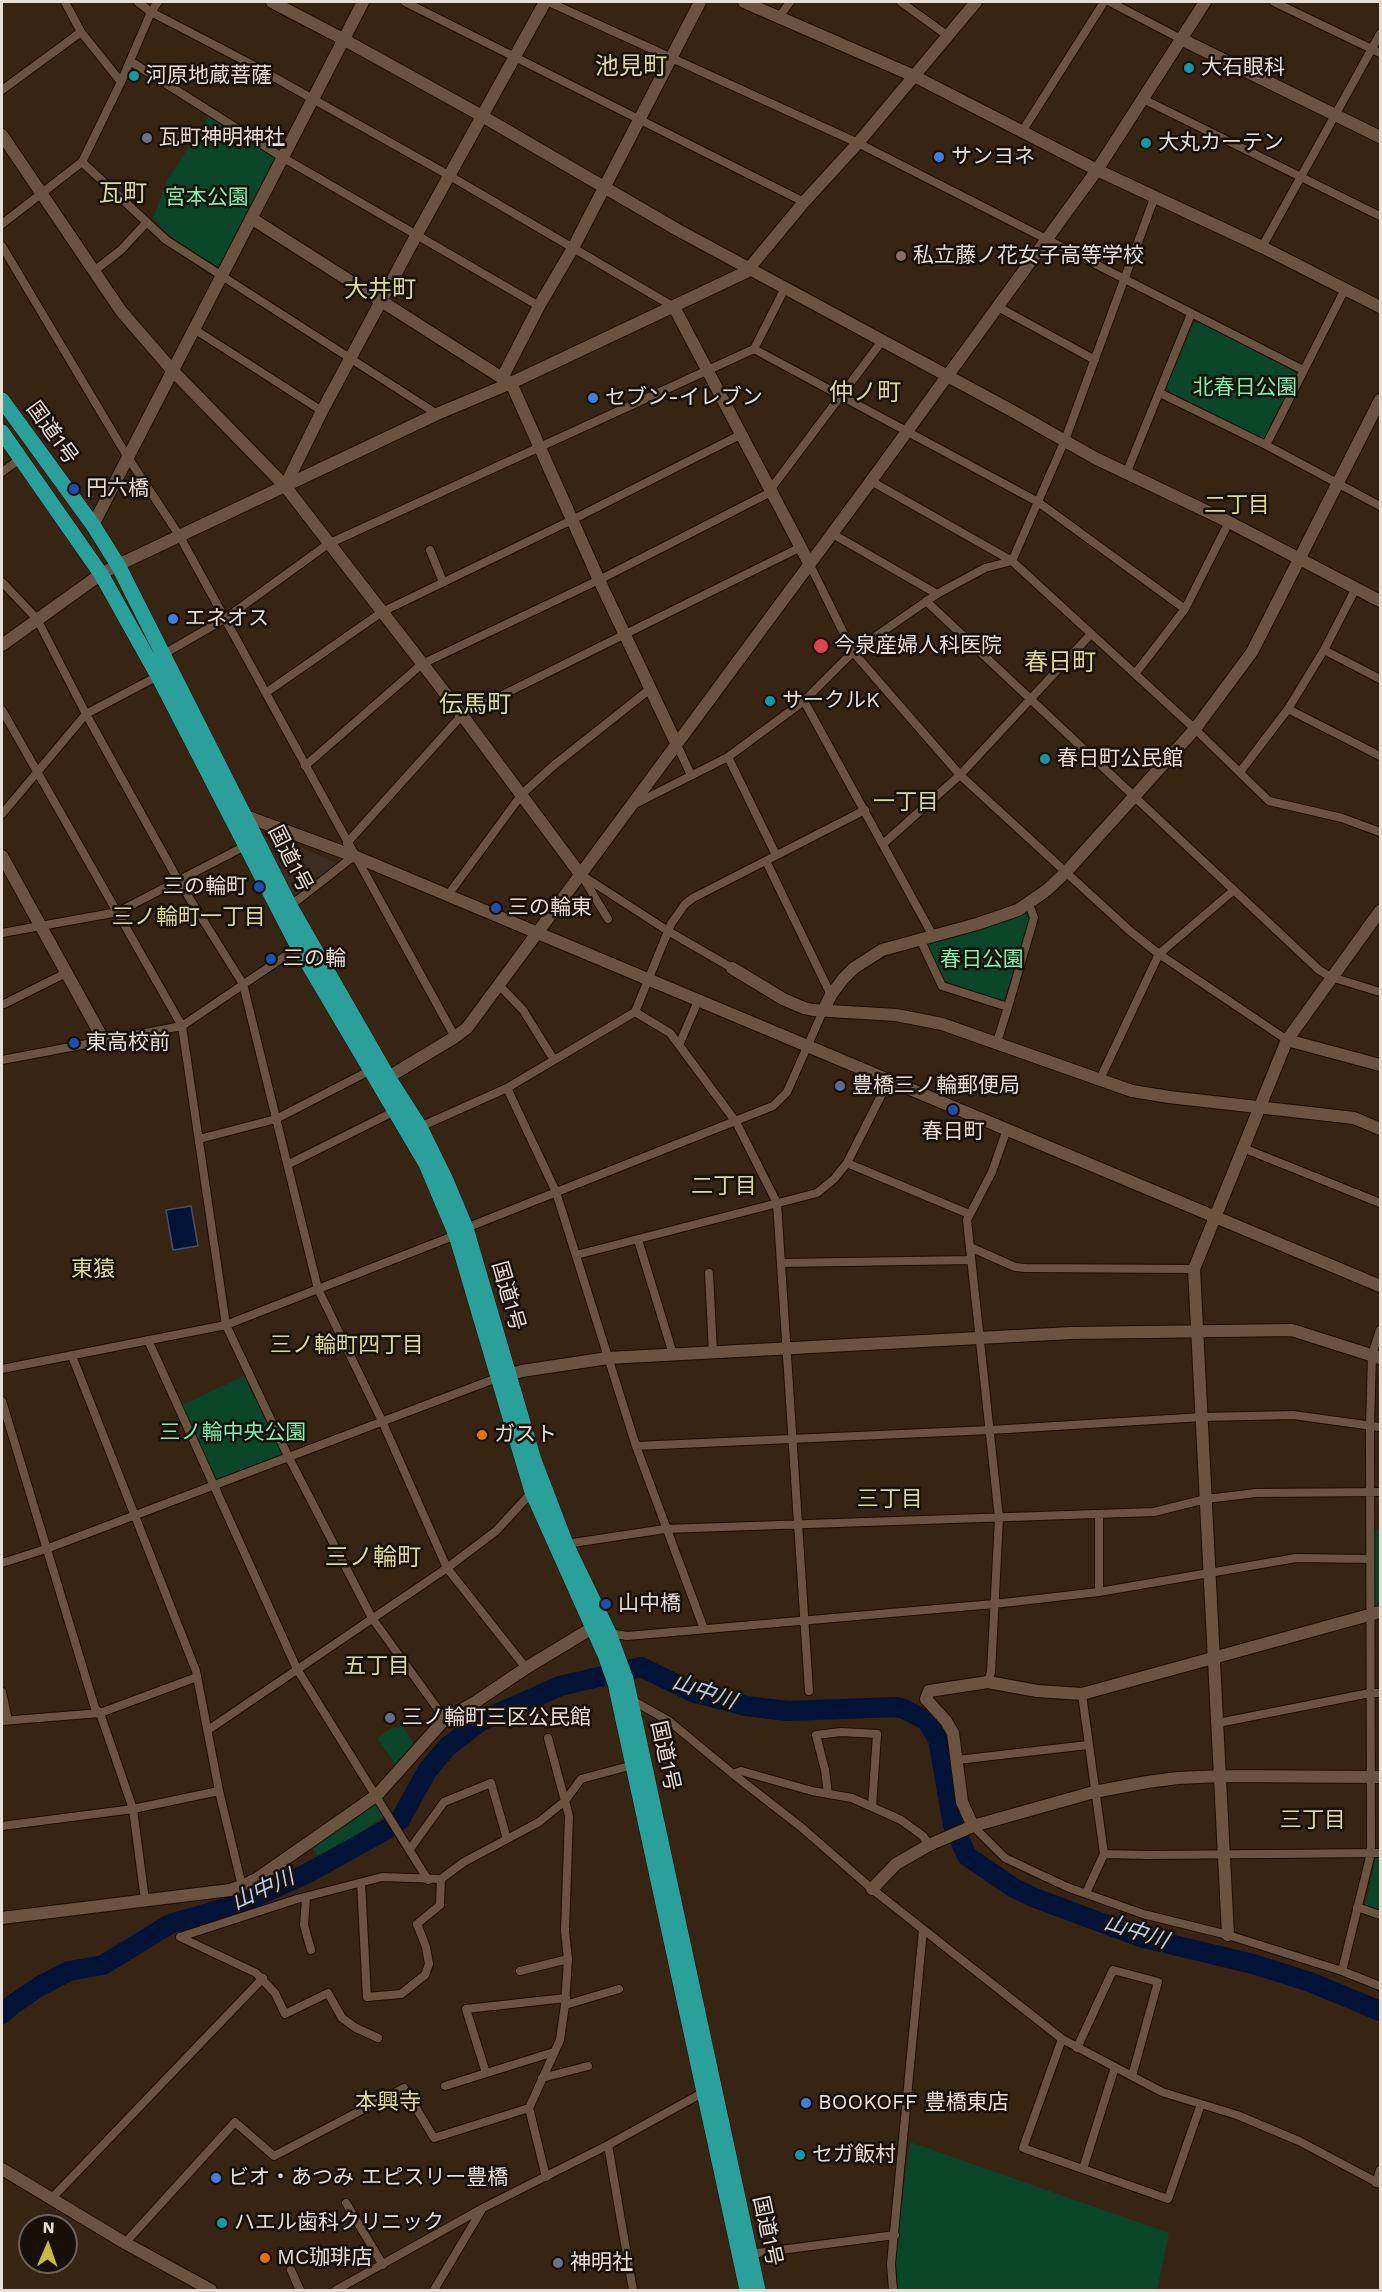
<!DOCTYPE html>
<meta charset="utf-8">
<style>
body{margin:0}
#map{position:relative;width:1382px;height:2292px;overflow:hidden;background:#382413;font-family:"Work Sans",sans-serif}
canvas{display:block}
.frame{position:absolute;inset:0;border:3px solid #e9dcd1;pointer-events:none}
.north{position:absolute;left:18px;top:2214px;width:60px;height:60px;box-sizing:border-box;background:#180f08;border:2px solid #6c6158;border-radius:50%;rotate:2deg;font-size:16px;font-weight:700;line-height:24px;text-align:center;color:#e9dcd1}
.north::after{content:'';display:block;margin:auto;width:21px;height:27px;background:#c5bc3d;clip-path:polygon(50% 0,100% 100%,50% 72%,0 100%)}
</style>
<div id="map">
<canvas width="1382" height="2292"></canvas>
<div class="frame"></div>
<div class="north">N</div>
</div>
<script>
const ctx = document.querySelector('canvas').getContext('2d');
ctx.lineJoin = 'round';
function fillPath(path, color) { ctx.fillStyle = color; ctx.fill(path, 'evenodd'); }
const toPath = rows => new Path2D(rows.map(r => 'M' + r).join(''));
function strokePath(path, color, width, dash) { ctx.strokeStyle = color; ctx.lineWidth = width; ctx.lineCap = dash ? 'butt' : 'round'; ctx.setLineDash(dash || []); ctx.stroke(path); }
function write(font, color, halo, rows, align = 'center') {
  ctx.font = font + ' "Work Sans","Noto Sans JP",sans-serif'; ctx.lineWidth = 5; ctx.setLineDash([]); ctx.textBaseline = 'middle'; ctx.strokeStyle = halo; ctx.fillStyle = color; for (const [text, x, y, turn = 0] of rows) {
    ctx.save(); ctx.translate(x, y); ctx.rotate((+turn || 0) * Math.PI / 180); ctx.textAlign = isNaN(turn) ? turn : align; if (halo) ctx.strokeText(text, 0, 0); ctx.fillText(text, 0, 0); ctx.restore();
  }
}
const commercial = toPath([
 [286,841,339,864,294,896,273,848]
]);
const green = toPath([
 [209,116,274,155,275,159,222,265,216,266,173,238,153,218,168,179],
 [1197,322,1294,369,1296,375,1264,438,1260,440,1169,392,1167,386,1194,323],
 [1026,913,1030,920,1003,1002,943,980,925,943],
 [244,1376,281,1450,281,1454,219,1479,213,1478,182,1405],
 [1375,1530,1380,1530,1380,1605,1376,1606,1374,1604],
 [402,1725,414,1744,396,1765,377,1738,394,1726,396,1729],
 [377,1805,384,1816,353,1838,319,1857,312,1848,373,1806],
 [1376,1857,1380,1857,1380,1911,1366,1905],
 [910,2142,1169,2233,1157,2290,898,2290,894,2262]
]);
const water = toPath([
 [191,1206,198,1246,173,1250,166,1210,191,1206]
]);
const river = toPath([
 [2,2014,12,2005,40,1986,69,1971,103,1965,170,1924,242,1903,308,1873,389,1828,400,1820,427,1771,447,1747,481,1721,560,1686,641,1667,695,1693,746,1706,788,1711,896,1707,904,1709,927,1721,938,1739,953,1825,967,1856,1014,1888,1035,1898,1140,1937,1253,1964,1310,1982,1380,2011]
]);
const street = toPath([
 [65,2,81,32,121,82],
 [138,2,151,12,247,62,450,176,674,307],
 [405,2,804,202],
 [549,2,858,143,1303,370],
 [901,2,948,36],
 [1110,2,1181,39],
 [1274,2,1380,53],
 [780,16,790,2],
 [130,61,282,157,539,306],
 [2,90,81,32],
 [1143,99,1380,216],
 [1023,130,1104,2],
 [82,162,166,240,437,414],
 [2,224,82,162,121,82,151,12,158,2],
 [2,246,127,456,179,535,455,1037],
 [1262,247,1380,34],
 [94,271,121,250,147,222],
 [998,307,1095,360],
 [194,329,322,411],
 [754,349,1038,502,1185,609],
 [1160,393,1266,445,1380,506],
 [1266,445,1345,289],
 [2,472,20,459],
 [1126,474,1191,314],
 [871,481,1012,561,1195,729,1269,801,1342,818,1380,832],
 [831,533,937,594],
 [430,550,443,582],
 [809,563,853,652,960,775,1130,931,1159,954,1287,1040],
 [2,582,37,619,86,714,178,880,243,984,318,1289,382,1421,447,1568,526,1668],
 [926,601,1319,970,1331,977,1380,992],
 [1324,650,1380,679],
 [164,654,226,618,328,544,754,349,785,288],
 [1135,674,1185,609,1229,522],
 [267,692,382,612,572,520,742,434],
 [804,701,933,936],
 [1288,709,1380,756],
 [2,710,182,1026,226,1325,288,1456,372,1618,445,1719],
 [676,743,691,775],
 [728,757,776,855],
 [305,766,422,664,599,580,767,494,882,341],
 [1240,772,1288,709,1324,650,1356,588],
 [635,804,728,757,804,701,853,652,937,594,985,568,1012,561,1065,440,1155,196],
 [2,814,86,714,158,676],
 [347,843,462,715,801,547],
 [883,844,960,775,1090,635],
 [766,861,831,995],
 [580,874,668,931,732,968],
 [582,876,608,919],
 [448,895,522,794,553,766,650,689],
 [290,906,354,856],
 [2,933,118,912,245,846],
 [920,939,942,986,1008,1007,1034,918,1029,904],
 [499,985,523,1010,554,1060],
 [698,1001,679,1045,736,1122,777,1203,809,1691],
 [4,1004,66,973],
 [635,1012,670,1033,679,1045],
 [997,1042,1008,1007],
 [2,1060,182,1026,300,946],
 [1100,1079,1159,954,1234,890],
 [507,1088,556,1192,636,1446,704,1629],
 [420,1127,507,1088,635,1012,671,924,685,904,693,898,865,810],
 [199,1139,276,1119,371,1070],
 [1243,1148,1380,1203],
 [847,1163,969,1214],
 [289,1164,395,1111],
 [466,1228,773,1106,787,1092,823,1011],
 [638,1240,673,1354],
 [970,1247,1015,1267,1025,1268,1194,1269],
 [576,1255,817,1193,834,1179,847,1163,889,1080],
 [782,1263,971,1260],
 [709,1273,713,1353],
 [148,1340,297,1669,428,1880],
 [72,1356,196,1671,219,1791,242,1886],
 [2,1369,226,1325,456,1235],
 [2,1401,95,1708,100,1713,133,1809,145,1900],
 [636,1446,990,1430,1203,1417,1293,1415,1380,1427],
 [1099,1514,1099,1592],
 [566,1544,665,1529,1154,1512,1206,1499,1256,1493,1380,1492],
 [2,1563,46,1549,497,1378],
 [609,1633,627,1636,994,1604,1099,1592,1296,1558,1370,1559],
 [988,1682,991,1672,999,1518,967,1220,992,1172,1007,1129],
 [2,1692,8,1720],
 [1082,1694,1104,1854,1086,1893],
 [630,1699,669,1721,733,1774,801,1827,872,1889,1062,2039,1162,2092,1237,2115,1299,2141,1380,2184],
 [2,1721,100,1713,197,1677],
 [1218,1723,1370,1693,1380,1693],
 [208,1730,447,1568,496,1531,532,1492],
 [957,1760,1088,1745],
 [733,1774,741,1771,812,1791,852,1798,901,1820,923,1836,929,1845],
 [828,1794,825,1770,816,1735,841,1732,877,1734,872,1807],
 [2,1826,133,1809,219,1791],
 [973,1826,1005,1858,1067,1887,1143,1914,1228,1935,1342,1971,1380,1986],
 [410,1849,444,1802,491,1783,507,1839],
 [1104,1854,1148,1855,1380,1853],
 [361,1883,367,1997,401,1994,425,1975,429,1964,426,1947,417,1924,440,1905,441,1879],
 [306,1898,304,1925,311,1950],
 [1357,1907,1380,1915],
 [180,1937,297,1899,382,1877,441,1879,464,1862,539,1822,565,1801,548,1738],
 [180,1937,256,1973,275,1993,285,2014,328,1993,342,2018,356,2028,378,2038],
 [520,1971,568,1959],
 [1342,1971,1371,1853,1370,1426,1372,1355,1380,1330],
 [565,2005,619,1989],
 [1062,2039,1023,2148,1168,2199,1201,2104],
 [1077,2048,1113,1970,1158,1982,1132,2076],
 [486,2073,466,2009,566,1998],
 [542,2078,588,2066],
 [445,2086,554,2052],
 [1083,2169,1115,2067],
 [546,2177,529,2108,560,2040,565,2005,568,1959,565,1931,569,1816,565,1801,581,1779,633,1765],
 [1376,2183,1380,2170],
 [52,2198,263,1978],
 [346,2203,383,2265],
 [125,2243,235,2122,274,2156,404,2088,434,2138,529,2108],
 [750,2254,895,2235],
 [291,2270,300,2290],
 [336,2290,483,2208,608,2145],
 [434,2290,481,2211],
 [633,2290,608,2145,704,2092],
 [893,2290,891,2264,923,1930]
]);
const secondary = toPath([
 [272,2,343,39,482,116,676,229,1016,413,1095,458,1229,522,1380,601],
 [744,2,914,76,1097,170,1262,247,1380,307],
 [1181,39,1380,137],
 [2,135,121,311,172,370,285,486,462,715,580,874],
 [251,218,502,378],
 [674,307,809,563],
 [285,486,322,411,417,234,545,2],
 [93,525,363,2],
 [2,645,101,574,118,565,437,414,511,383,746,272,804,202,858,143,976,2],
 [676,743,599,580,511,383,502,378,539,306,573,248,700,2],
 [240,814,354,856,1380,1286],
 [2,856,104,1041],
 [732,968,783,999,804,1008,813,1010,896,1015,942,1024,1132,1091,1169,1097,1354,1118,1380,1129],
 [823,1011,831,995,843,979,854,968,882,950,977,924,1018,910,1047,890,1066,872,1195,729,1252,652,1380,400],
 [1287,1040,1380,1065],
 [382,1081,455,1037,467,1028,871,481,1097,170,1205,2],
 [501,1377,522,1371,608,1358,1071,1333,1292,1330,1380,1358],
 [973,1826,962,1802,953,1733,946,1721,926,1699,929,1691,988,1682,1037,1691,1082,1694,1380,1612],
 [872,1889,896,1864,929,1845,973,1826,1094,1792,1147,1782,1178,1778,1221,1776,1380,1777],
 [2,1918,230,1890,242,1886,258,1878,377,1795,445,1719,474,1703,526,1668,592,1628],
 [1228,1935,1194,1269,1287,1040,1380,911],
 [2,2169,125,2243,211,2290]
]);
const highway = toPath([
 [2,400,93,525,118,565,290,906,388,1077,420,1127,445,1178,466,1228,534,1460,566,1544,609,1633,626,1679,758,2290],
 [2,432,101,574,158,676,298,947,426,1164,456,1235,532,1492,605,1655,615,1683,747,2290]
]);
const markers = [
 [1189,68,6,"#0f9aa8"],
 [134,76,6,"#0f9aa8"],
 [147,138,6,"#6b7280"],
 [1146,143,6,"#0f9aa8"],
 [939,157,6,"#3f7fe0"],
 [901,256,6,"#8d6e63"],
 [593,398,6,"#3f7fe0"],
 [74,489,6,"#1a4fb4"],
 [173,619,6,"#3f7fe0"],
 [821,646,8,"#e0444e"],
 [770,701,6,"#0f9aa8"],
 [1045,759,6,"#0f9aa8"],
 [259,887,6,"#1a4fb4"],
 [496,908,6,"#1a4fb4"],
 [271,959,6,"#1a4fb4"],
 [74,1043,6,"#1a4fb4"],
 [840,1086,6,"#5c6f8a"],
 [953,1110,6,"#1a4fb4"],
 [482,1435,6,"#e8710a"],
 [606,1604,6,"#1a4fb4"],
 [390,1718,6,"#5c6f8a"],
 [806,2103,6,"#3f7fe0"],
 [800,2155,6,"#0f9aa8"],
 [216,2178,6,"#3f7fe0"],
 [222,2223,6,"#0f9aa8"],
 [265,2258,6,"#e8710a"],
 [558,2263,6,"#6b7280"]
];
const poiNames = [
 ["大石眼科",1201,68],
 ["河原地蔵菩薩",146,76],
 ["瓦町神明神社",159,138],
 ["大丸カーテン",1158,143],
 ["サンヨネ",951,157],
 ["私立藤ノ花女子高等学校",913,256],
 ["セブン-イレブン",605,398],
 ["円六橋",86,489],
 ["エネオス",185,619],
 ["今泉産婦人科医院",834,646],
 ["サークルK",782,701],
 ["春日町公民館",1057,759],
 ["三の輪町",247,887,"right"],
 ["三の輪東",508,908],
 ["三の輪",283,959],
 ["東高校前",86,1043],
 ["豊橋三ノ輪郵便局",852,1086],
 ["春日町",953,1132,"center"],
 ["ガスト",494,1435],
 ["山中橋",618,1604],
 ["三ノ輪町三区公民館",402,1718],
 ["BOOKOFF 豊橋東店",818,2103],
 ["セガ飯村",812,2155],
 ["ビオ・あつみ エピスリー豊橋",228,2178],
 ["ハエル歯科クリニック",234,2223],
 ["MC珈琲店",277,2258],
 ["神明社",570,2263]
];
const parkNames = [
 ["宮本公園",207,198],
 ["北春日公園",1245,388],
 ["春日公園",982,960],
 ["三ノ輪中央公園",233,1433]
];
const streetNames = [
 ["国道1号",52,433,54],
 ["国道1号",290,859,63],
 ["国道1号",508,1296,74],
 ["国道1号",665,1756,78],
 ["国道1号",767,2231,78]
];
const neighbourhoodNames = [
 ["二丁目",1237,506],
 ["一丁目",906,803],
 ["三ノ輪町一丁目",189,918],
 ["二丁目",724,1187],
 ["東猿",93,1270],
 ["三ノ輪町四丁目",347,1346],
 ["三丁目",890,1500],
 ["五丁目",377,1667],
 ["三丁目",1313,1821],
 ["本興寺",388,2103]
];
const waterNames = [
 ["山中川",704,1692,19],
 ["山中川",263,1890,-25],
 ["山中川",1136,1932,18]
];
const quarterNames = [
 ["池見町",631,67],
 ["瓦町",123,194],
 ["大井町",380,290],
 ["仲ノ町",865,393],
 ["春日町",1060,663],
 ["伝馬町",475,705],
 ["三ノ輪町",373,1558]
];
fillPath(commercial, '#3c2c22');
fillPath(green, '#094628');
fillPath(water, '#011336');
strokePath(water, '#474f64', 1.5);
strokePath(river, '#011336', 20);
strokePath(street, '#1e0c00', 10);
strokePath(secondary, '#1e0c00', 14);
strokePath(highway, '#1e0c00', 16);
strokePath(street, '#6a5441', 8);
strokePath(secondary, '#6a5441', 12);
strokePath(highway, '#29a099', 15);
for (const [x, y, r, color] of markers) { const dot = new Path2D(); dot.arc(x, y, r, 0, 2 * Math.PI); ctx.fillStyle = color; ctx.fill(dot); strokePath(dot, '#180f08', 2); }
write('21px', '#e9dcd1', '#180f08', poiNames, 'left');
write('21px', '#74f5ac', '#180f08', parkNames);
write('21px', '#e9dcd1', '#180f08', streetNames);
write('22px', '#dfda8b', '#180f08', neighbourhoodNames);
write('italic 22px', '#b3ccf3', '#180f08', waterNames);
write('24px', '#dfda8b', '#180f08', quarterNames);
</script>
